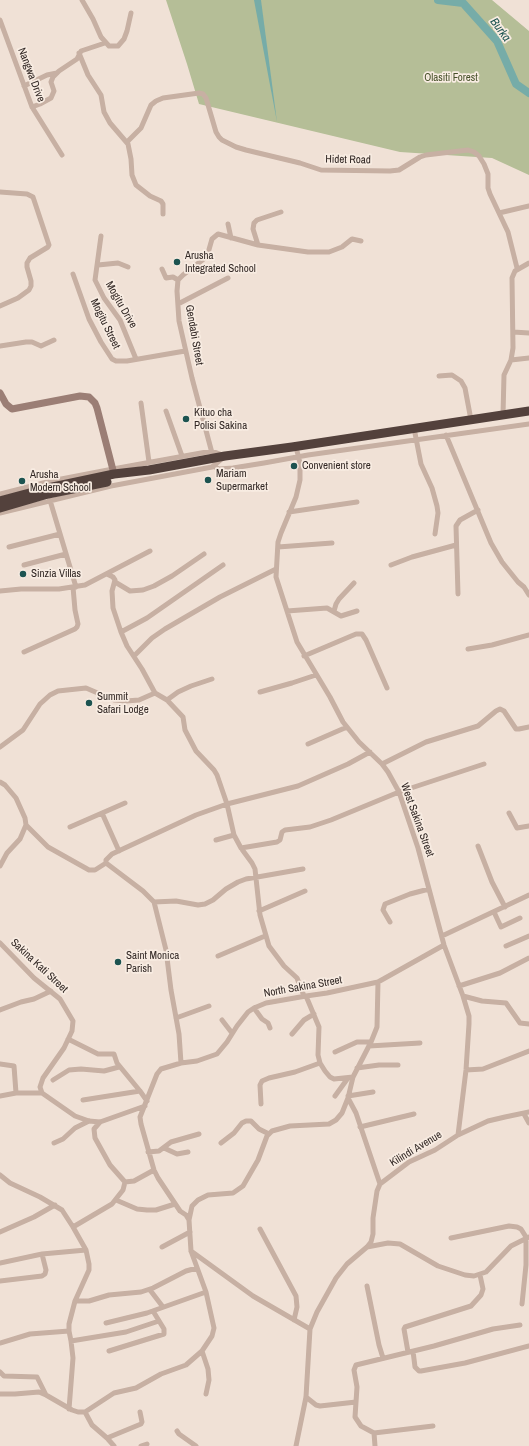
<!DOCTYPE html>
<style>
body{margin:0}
canvas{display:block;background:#f0e1d6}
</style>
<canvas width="529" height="1446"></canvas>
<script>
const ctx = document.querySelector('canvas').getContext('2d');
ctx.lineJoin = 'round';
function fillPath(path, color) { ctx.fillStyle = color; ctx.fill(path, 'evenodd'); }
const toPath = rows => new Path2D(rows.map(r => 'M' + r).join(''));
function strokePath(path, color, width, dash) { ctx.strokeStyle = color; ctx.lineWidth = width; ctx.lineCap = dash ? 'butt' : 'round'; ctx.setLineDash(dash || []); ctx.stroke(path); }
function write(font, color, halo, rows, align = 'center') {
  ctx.font = font + ' "Archivo Narrow",sans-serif'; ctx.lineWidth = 3.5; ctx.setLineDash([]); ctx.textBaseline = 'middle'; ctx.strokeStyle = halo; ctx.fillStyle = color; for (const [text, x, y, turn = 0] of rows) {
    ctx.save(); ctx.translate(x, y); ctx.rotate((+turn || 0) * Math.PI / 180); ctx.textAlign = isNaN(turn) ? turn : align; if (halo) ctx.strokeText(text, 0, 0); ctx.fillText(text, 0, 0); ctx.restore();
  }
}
const green = toPath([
 [166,0,492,0,529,31,529,175,492,158,400,152,199,104,187,64]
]);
const water = toPath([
 [254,0,261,0,277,122]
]);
const river = toPath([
 [438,0,463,3,497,41,516,84,529,93]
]);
const street = toPath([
 [82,0,93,19,101,37,109,46,118,46,124,39,127,31,131,13],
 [0,20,32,107,62,155],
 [79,53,88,75,101,95,104,112,110,123,128,144,131,159,132,175,136,185,150,196,161,201,163,204,163,214],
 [24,86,47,75,57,73],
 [32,107,40,104,51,98,54,91,51,82,53,77,59,71,77,59,81,51,105,43],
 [127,142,141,128,151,105,156,101,163,98,199,93,203,94,206,98,216,132,219,137,222,140,236,147,246,150,300,163,321,170,390,171,399,170,420,157,426,155,468,150,474,152,479,156,484,164,488,174,488,188,490,194,508,232,517,268],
 [0,192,27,194,33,197,49,245,48,247,30,258,27,263,27,267,31,281,31,286,29,290,18,298,0,306],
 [499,213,529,206],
 [228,224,231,238],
 [101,236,95,280,104,298,120,320,136,359],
 [258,245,253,229,254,223,257,220,281,212],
 [98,265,118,263,128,267],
 [162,269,166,278,173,277,178,280],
 [73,274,89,319,101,342,112,359,116,361,127,361,185,351],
 [178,304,228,278],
 [513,332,529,333],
 [0,346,26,342,32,342,41,346,54,340],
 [511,360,529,358],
 [439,376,452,375,461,381,465,388,471,420],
 [141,403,149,462],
 [166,411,182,456],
 [503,415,504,375,511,360,513,348,512,278,515,271,529,263],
 [414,428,421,464,432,488,437,506,438,513,435,534],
 [446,435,491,543,502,562,518,582,524,587,529,595],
 [296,447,300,463,300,480,296,497,281,533,278,542,276,577,297,642,330,697,343,722,359,742,382,764,388,772,399,792,418,848,444,945,463,996,469,1016,469,1024,466,1070,458,1135],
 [212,453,192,378,179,321,177,291,178,280,183,275,205,258,208,253,212,239,218,234,258,245,308,252,329,252,342,247,352,239,361,241],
 [213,466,219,469,233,468,264,463,308,455,529,424],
 [0,494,51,481,113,469,212,451,225,456,212,467,111,486,0,513],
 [49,497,76,587],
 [289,512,357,502],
 [9,547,60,534],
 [278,547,332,543],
 [24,565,66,554],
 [391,565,412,557,456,545],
 [107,574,113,577,115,580,112,591,113,608,121,632,127,646,142,669,155,693,167,700,183,717,185,730,196,751,214,770,217,775,227,804,234,835,241,848,252,863,255,869,260,915,269,946,284,966,297,978,304,996],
 [115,582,130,591,143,590,154,586,172,576,204,554],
 [0,591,21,589,59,589,85,585,150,551],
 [458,594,456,526,460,520,478,510],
 [287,611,327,608,341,616,357,611],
 [334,611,336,604,339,599,354,583],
 [121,632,147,618,223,565],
 [468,649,492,645,529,635],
 [24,652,75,629,77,627,78,624,75,610,73,587],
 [134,656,152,638,165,629,220,597,276,569],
 [304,656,356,634,362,634,366,640,387,688],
 [260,692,292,683,316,675],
 [167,700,178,692,191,686,212,679],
 [308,744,347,727],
 [0,747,23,730,40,704,50,695,58,691,86,688,114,700,126,701,139,700,155,693],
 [382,764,426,742,478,726,496,711,500,709,504,711,516,729,519,729,529,727],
 [0,782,5,785,16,798,25,818,26,825,20,839,7,853,0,866],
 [102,813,119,851],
 [509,813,517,828,529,826],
 [26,825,48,847,89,870,95,870,106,863],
 [70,827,125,803],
 [216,840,234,835],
 [478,846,492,882,505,907],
 [241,848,277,842,280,840,282,832,285,830,310,827,331,820,399,792,484,764],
 [154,902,176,901,198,905,205,904,213,900,226,889,238,882,246,879,303,869],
 [259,911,305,891],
 [494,912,501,927,520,918],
 [390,922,383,910,385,904,410,894,429,889],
 [442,936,529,895],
 [0,943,34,978,60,999,73,1021,72,1031,64,1048,43,1078,40,1087,42,1093,75,1116,89,1121,100,1122,145,1106],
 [506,946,529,936],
 [218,956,265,936],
 [378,982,377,1027,371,1042,353,1077,348,1098,356,1113,380,1184],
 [459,986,500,973,529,958],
 [306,996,319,1027,318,1055,320,1063,325,1071,330,1077,334,1079,353,1077],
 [463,996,482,1001,506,1003,520,1023,529,1024],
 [254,1008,262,1019,268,1023,270,1028],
 [0,1010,21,1002,34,999,51,991],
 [176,1018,209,1006],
 [222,1020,232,1033],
 [292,1034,304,1020,314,1014],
 [68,1039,98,1054,114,1054,117,1063,140,1091,147,1101],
 [369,1046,420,1043],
 [335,1052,357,1042,371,1042],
 [181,1063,179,1034,171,990,166,950,154,902,143,891,106,863,106,860,112,854,196,815,227,804,298,786,348,764,370,752],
 [0,1064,14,1066,16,1093],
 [357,1068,379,1065,398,1065],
 [466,1070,483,1069,529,1051],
 [53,1080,69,1070,81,1069,104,1071,119,1067],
 [0,1096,16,1093,42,1093],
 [335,1096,348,1078],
 [348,1096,373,1092],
 [83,1100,140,1091],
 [261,1104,260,1085,262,1081,269,1078,295,1072,320,1063],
 [524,1114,529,1123],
 [100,1122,94,1129,95,1138,110,1165,125,1182,134,1181,154,1170],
 [360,1127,414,1114],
 [54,1143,63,1139,75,1128,89,1121],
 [221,1143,234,1133,242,1123,246,1121,251,1121,259,1129,269,1134],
 [164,1148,177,1154,188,1152],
 [148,1152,159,1151,171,1142,199,1134],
 [0,1175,10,1183,40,1197,62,1210,73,1227,86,1250,89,1264,89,1270,75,1301,69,1324,69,1331,71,1341,73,1358,69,1409],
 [116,1200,137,1209,147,1210,156,1210,175,1204],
 [189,1220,192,1206,198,1200,208,1195,233,1193,243,1186,258,1160,267,1136,272,1131,290,1126,329,1124,336,1120,342,1113,348,1098],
 [73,1227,112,1204,123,1190,125,1182],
 [260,1229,296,1296,297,1307,294,1320],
 [0,1232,34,1217,55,1205],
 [451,1238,509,1226,517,1227,521,1229,526,1237,526,1265,522,1304],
 [162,1247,190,1232],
 [367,1247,388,1243,400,1244,438,1266,465,1275,474,1276,486,1272,511,1246,529,1237],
 [191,1251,253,1296,310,1329],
 [0,1263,42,1254,86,1250],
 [0,1281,42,1276,45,1274,46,1270,42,1254],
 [367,1286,379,1345,383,1358],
 [150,1290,163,1307],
 [75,1301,89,1301,109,1295,141,1292,153,1288,186,1271,197,1268],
 [106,1323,147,1313,206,1292],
 [71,1341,126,1332,159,1321],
 [0,1343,30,1334,69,1331],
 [109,1351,164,1334,164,1329,153,1311],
 [202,1351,208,1369,209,1380,206,1394],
 [413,1351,415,1367,419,1371,421,1371,465,1363,529,1346],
 [408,1352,404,1329,405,1327,471,1306,481,1295,483,1289,480,1275],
 [0,1372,4,1376,37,1377,46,1395],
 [0,1394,15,1394,39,1392,46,1395,72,1410,78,1412,85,1412,114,1393,136,1388,161,1374,186,1365,202,1351,212,1336,214,1328,206,1292,191,1251,189,1220,186,1215,180,1211,158,1178,154,1170,141,1124,140,1117,142,1112,157,1074,161,1069,181,1063,197,1061,217,1054,227,1042,237,1026,248,1012,254,1008,266,1003,306,996,327,993,378,982,444,945],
 [306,1397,316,1405,320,1406,356,1402],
 [85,1412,92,1425,107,1438,114,1446],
 [177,1431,179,1434,196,1446],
 [374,1433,433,1426],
 [107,1438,141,1424,142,1422,140,1412],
 [141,1446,147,1444],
 [296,1446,306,1397,310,1329,317,1312,336,1278,347,1264,367,1247,371,1242,373,1234,373,1218,377,1191,380,1184,409,1162,435,1150,458,1135,488,1121,505,1117,529,1112],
 [375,1446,374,1433,361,1426,355,1417,357,1387,354,1370,356,1365,434,1346,493,1329,520,1325]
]);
const secondary = toPath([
 [0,393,6,404,12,409,80,396,89,397,95,403,97,408,114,474]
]);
const highway = toPath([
 [0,501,48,488,114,474,149,470,225,456,292,447,529,411],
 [0,508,48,494,107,482]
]);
const markers = [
 [177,262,4,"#1c5350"],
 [186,419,4,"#1c5350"],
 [294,466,4,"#1c5350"],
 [208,480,4,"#1c5350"],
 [22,481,4,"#1c5350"],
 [23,574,4,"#1c5350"],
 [89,703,4,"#1c5350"],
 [118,962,4,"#1c5350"]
];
const streetNames = [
 ["Nangwa Drive",31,75,69],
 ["Hidet Road",348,160,1],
 ["Mogitu Drive",121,305,60],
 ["Mogitu Street",105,324,64],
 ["Gendabi Street",194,335,80],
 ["West Sakina Street",417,820,70],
 ["Sakina Kati Street",39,966,43],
 ["North Sakina Street",303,987,-10],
 ["Kilindi Avenue",416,1149,-31]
];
const parkNames = [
 ["Olasiti Forest",451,78]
];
const poiNames = [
 ["Arusha",185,256],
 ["Integrated School",185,269],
 ["Kituo cha",194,413],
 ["Polisi Sakina",194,426],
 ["Convenient store",302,466],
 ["Mariam",216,474],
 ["Supermarket",216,487],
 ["Arusha",30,475],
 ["Modern School",30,488],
 ["Sinzia Villas",31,574],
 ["Summit",97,697],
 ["Safari Lodge",97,710],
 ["Saint Monica",126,956],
 ["Parish",126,969]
];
const waterNames = [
 ["Burka",500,30,54]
];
fillPath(green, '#b5be97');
fillPath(water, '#76aca8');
strokePath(river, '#76aca8', 8);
strokePath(street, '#c7b0a3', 5);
strokePath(secondary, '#9b7e75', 7);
strokePath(highway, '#53413c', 9);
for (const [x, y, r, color] of markers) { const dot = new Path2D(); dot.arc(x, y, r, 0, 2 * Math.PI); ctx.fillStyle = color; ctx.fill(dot); strokePath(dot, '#f8ece2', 1.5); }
write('11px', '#322825', '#f8ece2', streetNames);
write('11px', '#465029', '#f8ece2', parkNames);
write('11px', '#322825', '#f8ece2', poiNames, 'left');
write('italic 12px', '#1c5350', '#f8ece2', waterNames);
</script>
